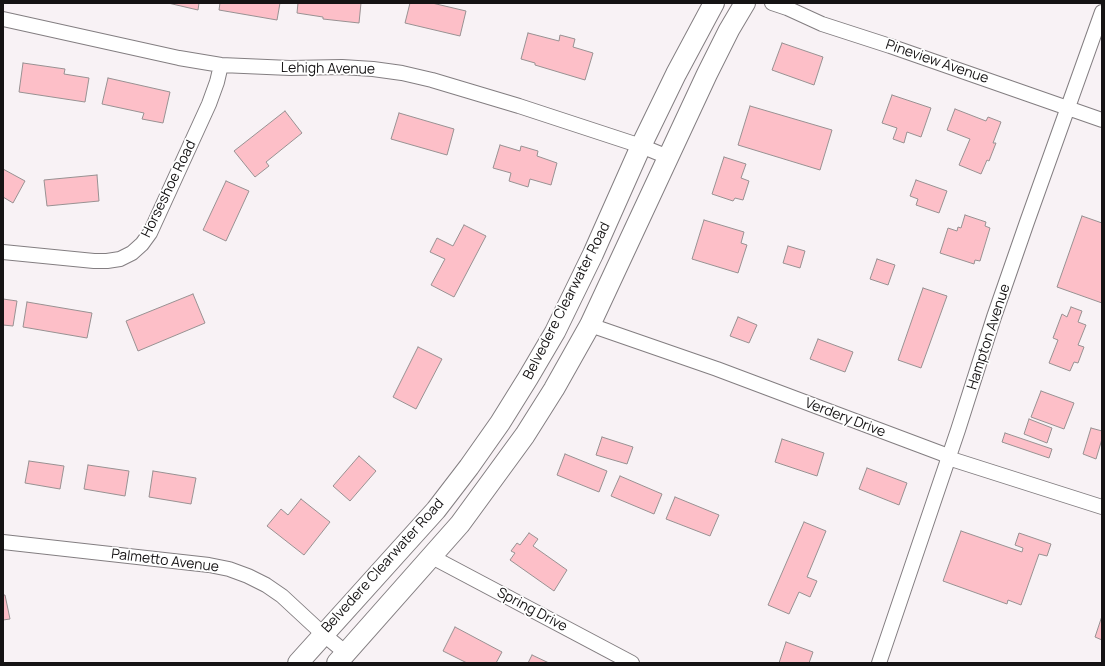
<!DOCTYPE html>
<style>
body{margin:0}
#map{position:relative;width:1105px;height:666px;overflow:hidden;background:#f8f2f5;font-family:Manrope,sans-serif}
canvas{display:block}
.frame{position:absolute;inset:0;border:4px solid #151314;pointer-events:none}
</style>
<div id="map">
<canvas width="1105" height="666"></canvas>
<div class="frame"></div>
</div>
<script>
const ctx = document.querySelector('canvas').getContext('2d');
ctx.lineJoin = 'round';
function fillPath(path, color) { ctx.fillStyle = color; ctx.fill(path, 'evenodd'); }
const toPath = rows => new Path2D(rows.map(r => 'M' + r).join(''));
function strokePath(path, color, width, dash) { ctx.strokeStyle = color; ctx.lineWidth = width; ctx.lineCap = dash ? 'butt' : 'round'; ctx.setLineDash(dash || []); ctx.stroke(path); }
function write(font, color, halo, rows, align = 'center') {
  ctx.font = font + ' Manrope,sans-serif'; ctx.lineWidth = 3.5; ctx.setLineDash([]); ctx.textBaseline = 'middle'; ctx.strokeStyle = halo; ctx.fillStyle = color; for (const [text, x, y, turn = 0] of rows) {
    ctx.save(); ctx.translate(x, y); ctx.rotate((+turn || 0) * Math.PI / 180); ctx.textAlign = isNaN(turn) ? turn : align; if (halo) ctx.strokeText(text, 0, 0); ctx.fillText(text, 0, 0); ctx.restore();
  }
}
const building = toPath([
 [168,3,199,3,198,10,168,3],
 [220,3,280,3,277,20,219,10,220,3],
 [298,3,361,3,359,23,323,19,323,17,297,13,298,3],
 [410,3,432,3,466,11,460,36,405,23,410,3],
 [528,33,559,41,560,35,575,39,573,47,593,53,585,80,535,65,535,63,521,59,528,33],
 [782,43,823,57,814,85,772,70,782,43],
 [23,63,65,69,64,74,89,78,85,102,19,92,23,63],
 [108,78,170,92,163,123,142,119,144,113,102,104,108,78],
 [892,95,931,108,921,137,907,132,904,143,893,139,897,128,882,123,892,95],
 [750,106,832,130,820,170,738,145,750,106],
 [955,109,986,121,988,117,1001,122,993,143,996,143,989,161,987,160,981,174,959,165,970,139,947,130,955,109],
 [285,111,302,133,266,162,269,166,255,177,234,151,285,111],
 [399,113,454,129,447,155,391,139,399,113],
 [500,145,520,151,521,146,538,151,537,156,557,163,551,185,530,179,528,187,509,181,511,173,493,168,500,145],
 [724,157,746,164,741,178,749,181,743,200,735,198,733,201,712,194,724,157],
 [3,169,25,181,13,203,3,197,3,169],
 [97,175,99,201,47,206,44,180,97,175],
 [916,180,947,191,939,213,916,205,918,199,910,196,916,180],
 [226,181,249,191,226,241,203,230,226,181],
 [965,215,986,222,985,226,990,228,980,261,975,260,974,264,940,253,948,228,957,231,958,227,961,228,965,215],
 [1082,216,1102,223,1102,303,1057,287,1082,216],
 [704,220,744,232,741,243,747,245,738,273,692,259,704,220],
 [464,225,486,236,454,297,431,285,445,259,430,252,437,238,453,246,464,225],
 [788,246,805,251,800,268,783,263,788,246],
 [877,259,895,265,888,285,870,279,877,259],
 [923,288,947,296,921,368,898,360,923,288],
 [193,294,205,323,138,351,126,321,193,294],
 [3,299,17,301,13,326,3,325,3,299],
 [27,302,92,313,87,338,23,327,27,302],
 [1071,307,1082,311,1078,322,1086,325,1078,345,1084,347,1078,363,1074,362,1070,371,1049,363,1058,340,1053,338,1062,314,1067,317,1071,307],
 [738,317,757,325,749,343,730,336,738,317],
 [818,339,853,352,845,372,810,359,818,339],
 [418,347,442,359,416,409,393,397,418,347],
 [1041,391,1074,403,1064,429,1031,417,1041,391],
 [1029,419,1052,428,1047,443,1024,434,1029,419],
 [1091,428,1102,431,1102,439,1096,459,1083,454,1091,428],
 [1005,433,1052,449,1049,458,1002,442,1005,433],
 [602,437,633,447,627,464,596,455,602,437],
 [782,439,824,453,817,476,775,462,782,439],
 [565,454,607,471,599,492,557,475,565,454],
 [359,456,376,471,350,501,333,486,359,456],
 [29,461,64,466,60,489,25,483,29,461],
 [88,465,129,471,125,496,84,489,88,465],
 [867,468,907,483,899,505,859,489,867,468],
 [153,471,196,478,191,504,149,497,153,471],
 [620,476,662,494,654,514,611,496,620,476],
 [675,497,719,515,710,536,666,519,675,497],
 [301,499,330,522,304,555,267,526,281,509,288,515,301,499],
 [804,522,826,531,807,577,817,581,810,597,799,592,789,614,768,605,804,522],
 [961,531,1022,552,1023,548,1015,545,1019,533,1051,544,1047,556,1039,554,1021,605,1008,600,1007,604,943,581,961,531],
 [529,533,538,539,533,546,567,570,554,591,510,560,515,553,511,551,517,543,520,545,529,533],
 [3,595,5,595,10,619,3,620,3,595],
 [1102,616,1102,640,1095,637,1102,616],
 [455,627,502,652,496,663,467,663,443,651,455,627],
 [786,642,813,652,809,663,779,663,786,642],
 [532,655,549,663,528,663,532,655]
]);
const street = toPath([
 [772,3,787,8,822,24,890,46,1102,120],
 [3,19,179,58,221,65,290,68,342,67,373,69,402,73,432,80,519,106,641,146,668,157],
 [3,252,94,261,107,261,120,259,132,253,142,244,150,233,209,104,217,82,221,65],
 [590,325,717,369,943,454,948,458,1102,507],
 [3,542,209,565,229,569,248,576,266,585,282,596,323,634,346,653],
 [432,557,632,663],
 [879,663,958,430,994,317,1027,222,1102,12]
]);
const secondary = toPath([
 [298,663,436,510,469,467,500,423,528,378,555,332,593,254,641,146,676,74,714,3],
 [337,663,460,524,525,435,554,389,590,325,707,74,729,30,745,3]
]);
const streetNames = [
 ["Pineview Avenue",937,62,19],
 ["Lehigh Avenue",328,69,1],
 ["Horseshoe Road",169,189,-64],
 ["Belvedere Clearwater Road",567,301,-63],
 ["Hampton Avenue",989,337,-72],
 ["Verdery Drive",845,418,21],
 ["Palmetto Avenue",165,561,7],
 ["Belvedere Clearwater Road",383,566,-48],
 ["Spring Drive",532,610,28]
];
fillPath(building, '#fdbfc8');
strokePath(building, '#989192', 1);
strokePath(street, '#837e81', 16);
strokePath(secondary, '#837e81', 22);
strokePath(street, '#fff', 14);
strokePath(secondary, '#fff', 20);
write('14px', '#151314', '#fff', streetNames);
</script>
